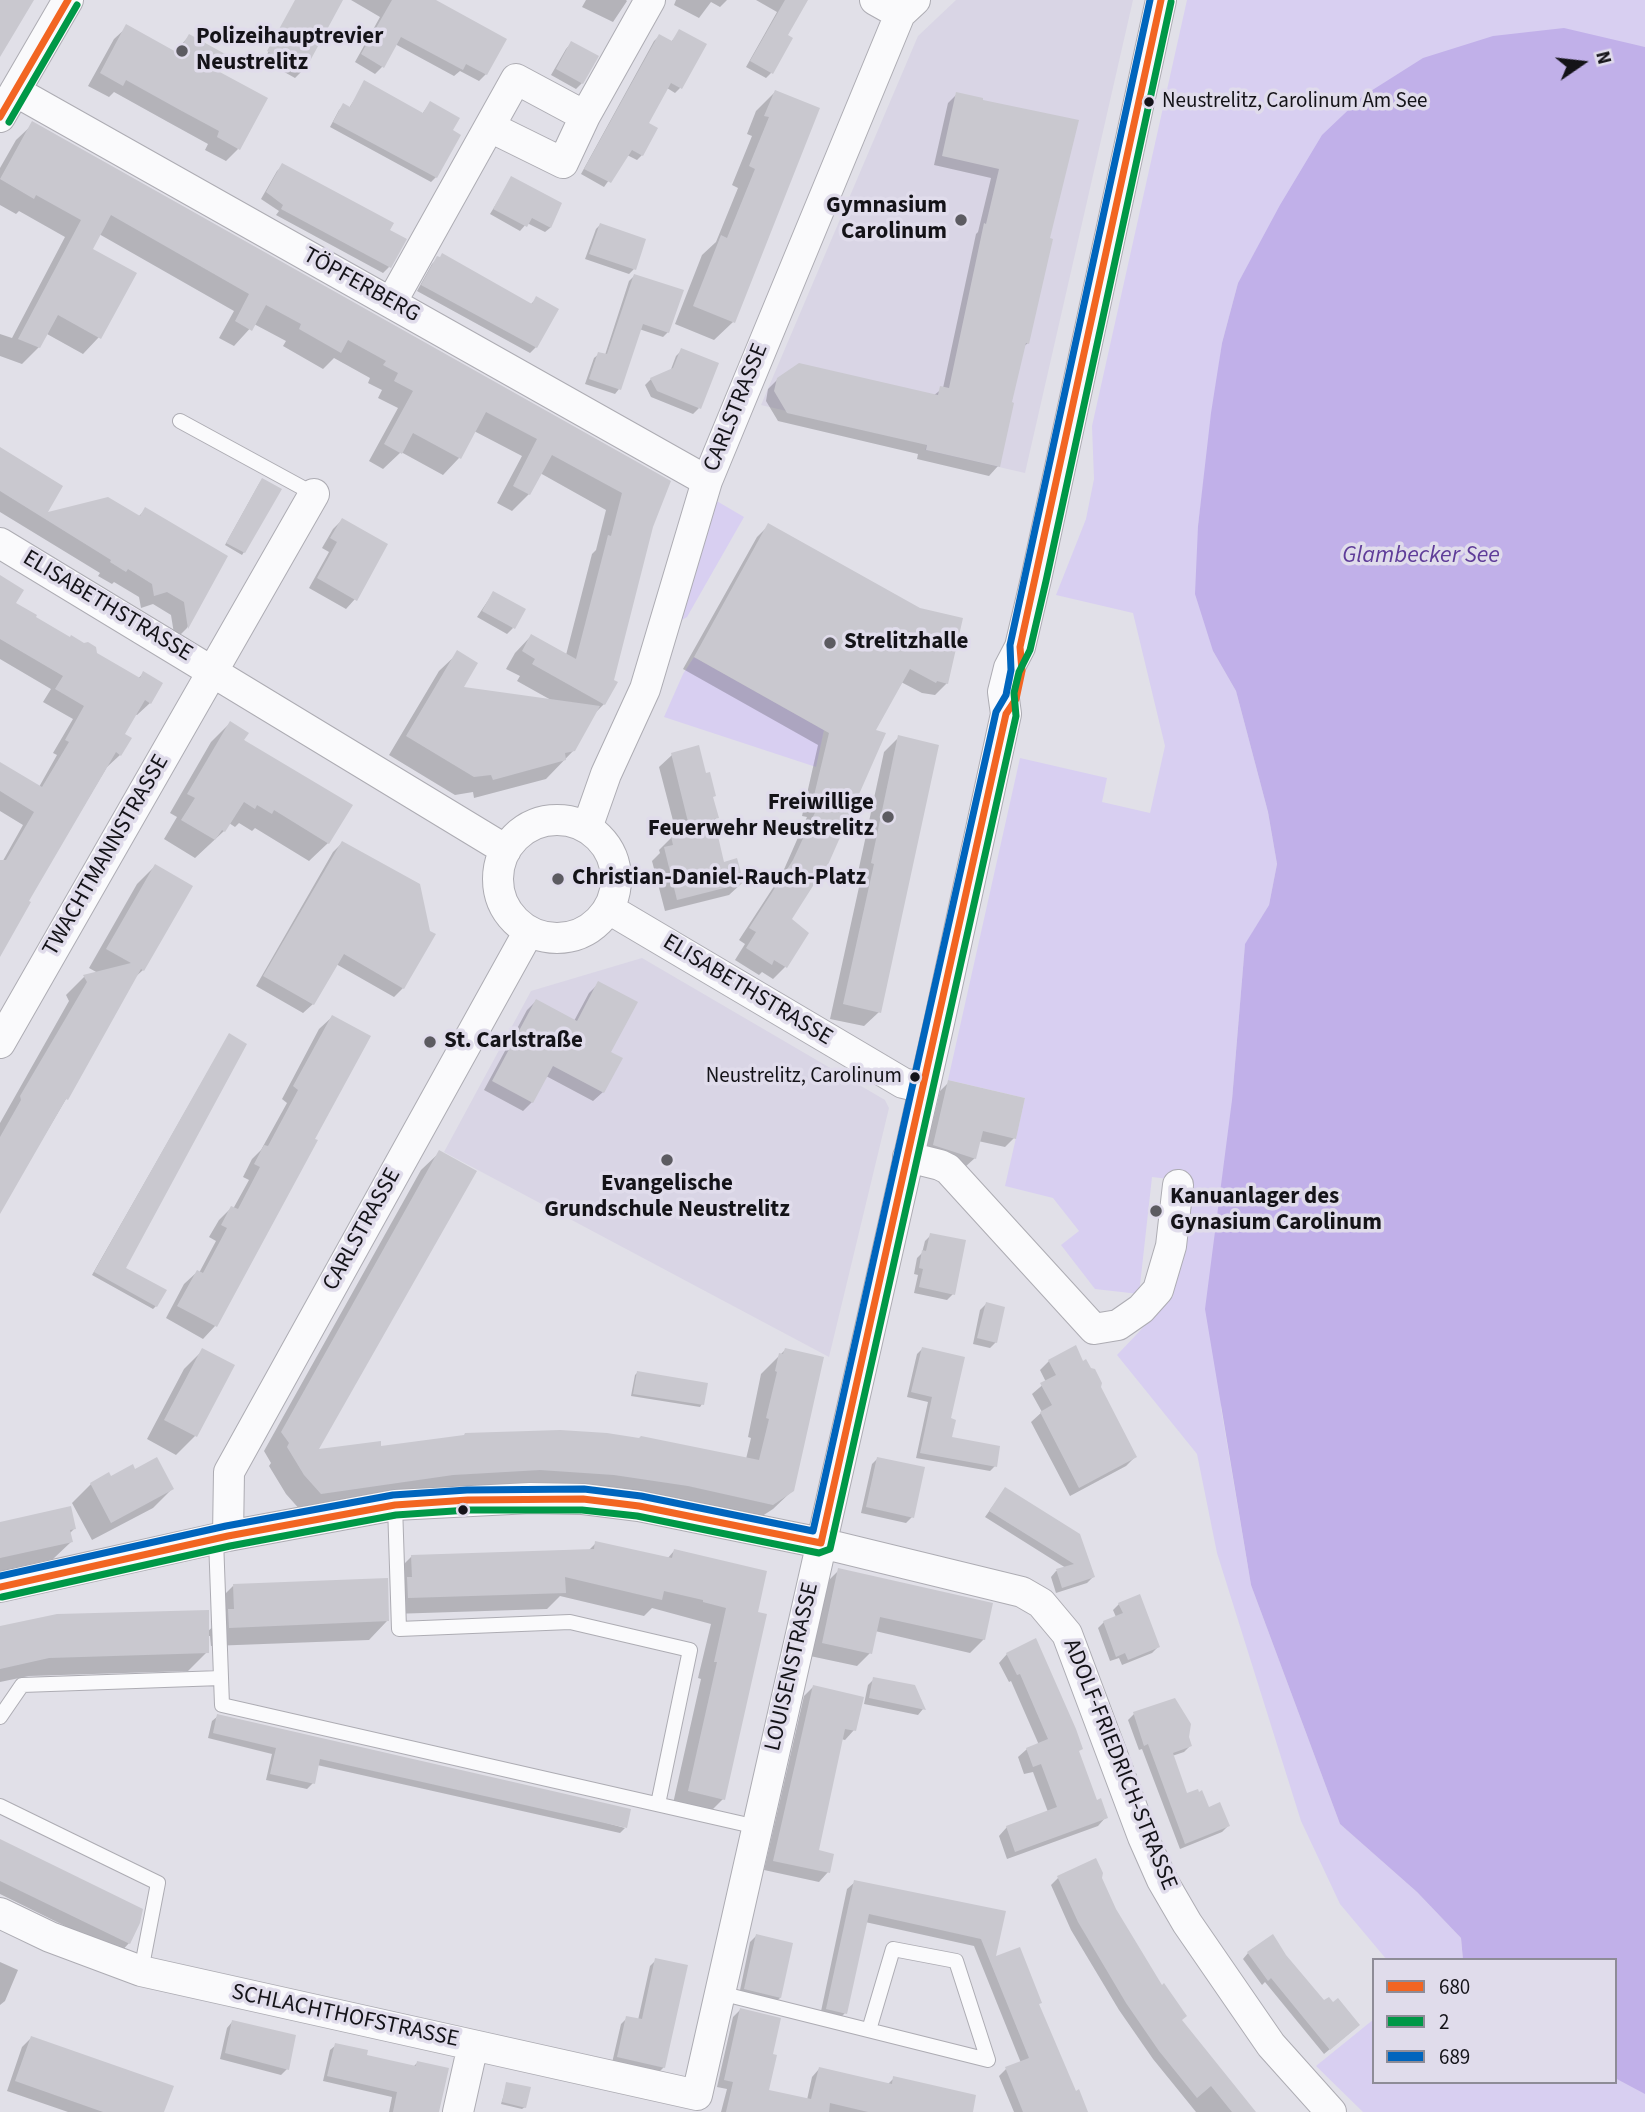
<!DOCTYPE html>
<meta charset="utf-8">
<style>
body{margin:0}
#map{position:relative;width:1645px;height:2112px;overflow:hidden;background:#e1e0e8;font-family:"Source Sans 3",sans-serif}
canvas{display:block}
.legend{position:absolute;left:1372px;top:1958px;width:245px;height:126px;box-sizing:border-box;background:#e0dceb;border:2px solid #8e8c97;margin:0;padding:9px 12px;list-style:none;font-size:21px;color:#141318}
.legend li{display:flex;align-items:center;gap:14px;height:35px}
.legend b{width:35px;border:2px solid #8e8c97}
.north{position:absolute;left:1547px;top:28px;width:70px;height:70px;-webkit-text-stroke:5px #e0dceb;paint-order:stroke;rotate:76deg;font-size:19px;font-weight:700;line-height:28px;text-align:center;color:#141318}
.north::after{content:'';display:block;margin:auto;width:24px;height:32px;background:#141318;clip-path:polygon(50% 0,100% 100%,50% 72%,0 100%)}
</style>
<div id="map">
<canvas width="1645" height="2112"></canvas>
<ul class="legend">
<li><b style="height:9px;background:#f26522"></b>680</li>
<li><b style="height:9px;background:#009847"></b>2</li>
<li><b style="height:9px;background:#0065bd"></b>689</li>
</ul>
<div class="north">N</div>
</div>
<script>
const ctx = document.querySelector('canvas').getContext('2d');
ctx.lineJoin = 'round';
function fillPath(path, color) { ctx.fillStyle = color; ctx.fill(path, 'evenodd'); }
const toPath = rows => new Path2D(rows.map(r => 'M' + r).join(''));
function strokePath(path, color, width, dash) { ctx.strokeStyle = color; ctx.lineWidth = width; ctx.lineCap = dash ? 'butt' : 'round'; ctx.setLineDash(dash || []); ctx.stroke(path); }
function write(font, color, halo, rows, align = 'center') {
  ctx.font = font + ' "Source Sans 3",sans-serif'; ctx.lineWidth = 7; ctx.setLineDash([]); ctx.textBaseline = 'middle'; ctx.strokeStyle = halo; ctx.fillStyle = color; for (const [text, x, y, turn = 0] of rows) {
    ctx.save(); ctx.translate(x, y); ctx.rotate((+turn || 0) * Math.PI / 180); ctx.textAlign = isNaN(turn) ? turn : align; if (halo) ctx.strokeText(text, 0, 0); ctx.fillText(text, 0, 0); ctx.restore();
  }
}
const built = toPath([
 [956,0,1133,0,1025,473,925,450,927,444,761,405,918,36],
 [642,958,885,1100,889,1108,829,1357,444,1152,531,991]
]);
const green = toPath([
 [1187,0,1645,0,1645,47,1620,43,1258,247,1238,283,1222,343,1198,526,1213,651,1236,691,1268,812,1277,864,1269,905,1245,945,1232,1100,1221,1408,1251,1585,1340,1824,1417,1892,1461,1938,1463,1960,1387,1960,1340,1904,1301,1821,1217,1553,1197,1454,1117,1355,1173,1296,1185,1181,1152,1177,1139,1294,1095,1289,1061,1245,1079,1231,1053,1198,1005,1186,1025,1098,948,1080,1020,758,1107,778,1102,802,1150,813,1165,746,1133,613,1056,595,1086,519,1094,479,1092,426],
 [715,500,744,517,687,617,680,621],
 [694,657,824,730,816,767,664,717,683,674],
 [1374,2019,1374,2082,1615,2082,1615,2073,1645,2093,1645,2112,1363,2112,1316,2066]
]);
const water = toPath([
 [1564,28,1645,47,1645,2094,1615,2078,1615,1960,1463,1960,1461,1938,1417,1892,1340,1824,1251,1585,1205,1309,1232,1100,1245,944,1269,905,1277,864,1268,812,1236,691,1213,651,1195,594,1198,526,1211,413,1222,343,1238,283,1280,205,1322,135,1363,96,1423,58,1493,36]
]);
const shadow = toPath([
 [297,0,341,0,302,71,295,78,261,59,264,60],
 [351,0,432,0,486,74,479,81,460,71,454,76,395,44,382,67,375,74,355,62,380,17],
 [586,0,626,0,627,1,613,22,582,7],
 [676,0,727,0,720,7,711,2,699,18,674,5],
 [756,0,806,0,786,36,771,73,766,78,746,67,777,12],
 [127,27,174,53,189,36,214,70,238,149,226,161,205,150,208,144,168,122,114,92,109,97,88,86,114,39],
 [680,31,680,88,675,93,667,88,647,124,642,155,637,160,627,155,604,187,581,174,654,41,659,36,671,42],
 [571,43,582,83,576,89,551,75,566,49],
 [365,83,422,114,430,103,436,177,431,182,330,127,339,110,344,105,349,108],
 [775,92,733,322,714,340,675,324,702,255,716,242,738,188,732,185,752,136,747,134,756,111],
 [957,94,1048,240,1028,343,1023,347,998,466,989,476,917,459,918,454,778,421,766,401,768,389,778,379,933,396,943,388,976,234,978,232,991,178,934,165,948,103],
 [33,124,669,482,651,526,604,704,594,714,574,750,546,779,474,798,473,792,455,795,389,755,439,671,458,653,461,688,551,700,517,681,520,676,506,669,515,653,531,636,566,655,592,554,596,550,606,510,540,473,529,494,512,511,497,503,522,456,474,431,459,458,443,475,401,452,383,469,369,461,398,408,378,398,382,390,368,383,370,378,334,358,323,369,283,346,286,341,254,324,234,346,219,338,234,311,99,234,90,250,99,337,83,354,47,334,39,347,22,364,0,356,0,334,12,338,65,237,19,211,16,214,0,205,0,168,16,140],
 [283,165,388,230,389,267,383,273,276,215,279,211,261,199,277,171],
 [512,178,559,204,550,228,545,232,527,223,520,231,490,214],
 [600,225,634,269,629,274,585,259,596,229],
 [438,258,530,305,537,298,536,347,530,353,417,291,432,264],
 [634,276,668,332,663,337,639,329,619,389,615,394,585,384,594,358,599,354,605,355,629,281],
 [682,350,699,408,693,414,651,397,645,385,651,379,670,372,676,356],
 [0,449,44,514,138,517,146,509,226,557,187,628,175,640,171,615,153,604,141,608,139,597,114,582,112,584,98,576,100,573,0,512],
 [260,482,244,552,242,555,225,545],
 [342,520,355,599,346,609,309,588,329,552,322,548,333,529],
 [769,525,947,683,935,695,922,693,901,682,873,731,826,866,819,874,790,920,785,967,773,979,762,972,759,975,735,960,745,944,739,940,782,874,807,817,802,816,818,745,683,669,757,537],
 [0,577,14,604,34,618,138,679,143,673,150,703,137,715,134,714,122,734,120,755,107,767,27,901,0,954,0,866,23,825,0,811,0,764,39,787,57,755,53,753,73,719,43,702,51,689,0,659],
 [493,593,513,628,507,634,477,617],
 [230,723,328,843,309,861,255,828,252,831,239,823,235,827,229,823,224,831,195,858,164,839,177,817,170,813,211,742],
 [899,737,879,1012,864,1026,830,1019,861,878,857,877,884,752],
 [672,755,705,775,717,817,713,822,723,864,742,883,729,895,665,911,652,861,660,853,659,850,672,837,677,836,659,767],
 [342,843,403,988,394,997,336,964,313,1004,303,1013,256,986,333,852],
 [155,866,143,970,132,980,66,1099,0,1211,0,1123,69,1001,66,995,84,977,98,973,89,968,137,884],
 [598,984,609,1053,603,1092,593,1101,546,1076,532,1102,523,1111,484,1090,527,1010,536,1001,574,1021,589,993],
 [332,1017,312,1139,316,1141,215,1326,203,1339,166,1318,184,1284,197,1272,199,1273,216,1241,209,1237,219,1220,231,1208,233,1209,249,1180,243,1177,252,1159,261,1150,287,1103,282,1099,319,1029],
 [227,1038,124,1269,156,1306,153,1309,92,1275],
 [949,1082,1014,1138,1005,1147,978,1141,975,1158,965,1167,925,1154,940,1091],
 [440,1152,316,1452,380,1447,746,1459,751,1438,748,1437,761,1374,785,1350,793,1490,773,1509,753,1522,668,1504,302,1512,286,1494,269,1466,271,1463,264,1451,421,1170],
 [931,1235,953,1294,947,1300,914,1293,918,1275,914,1274,917,1258,922,1253,925,1241],
 [986,1304,996,1342,990,1348,973,1344,980,1310],
 [922,1349,949,1420,950,1439,995,1466,990,1471,916,1458,928,1402,907,1397,917,1354],
 [203,1350,233,1366,195,1436,176,1455,147,1439,184,1369],
 [1049,1361,1083,1363,1099,1387,1135,1457,1126,1466,1070,1496,1031,1422,1042,1412,1032,1394,1046,1382,1040,1370],
 [637,1373,702,1404,700,1407,631,1396,635,1375],
 [878,1458,912,1517,906,1523,861,1513,872,1464],
 [134,1471,172,1489,153,1508,92,1540,72,1503,91,1484],
 [1005,1489,1093,1577,1087,1583,1056,1593,1051,1577,1056,1571,1066,1568,985,1517],
 [0,1523,74,1529,69,1534,71,1542,53,1559,0,1571],
 [596,1543,667,1559,674,1551,756,1614,723,1799,706,1816,672,1808,701,1679,698,1678,711,1624,652,1608,644,1616,560,1596,547,1609,392,1614,395,1573,412,1556,588,1551],
 [839,1570,984,1639,970,1653,875,1631,870,1653,857,1666,810,1656,825,1584],
 [233,1586,387,1621,369,1640,211,1646,210,1636,207,1636,207,1652,188,1671,29,1676,0,1682,0,1628,207,1632,216,1624,215,1604],
 [1119,1604,1158,1647,1152,1653,1122,1665,1119,1658,1110,1661,1098,1628,1104,1622,1116,1617,1113,1610],
 [1007,1654,1078,1752,1096,1802,1106,1817,1098,1826,1007,1859,999,1836,1007,1827,1048,1812,1033,1772,1024,1774,1018,1757,1027,1749,1039,1745,1011,1681,1009,1682,999,1663],
 [874,1679,923,1709,918,1715,864,1704,868,1685],
 [813,1687,854,1730,845,1740,841,1739,817,1852,828,1872,819,1882,764,1870,804,1696],
 [1134,1714,1187,1737,1190,1746,1184,1752,1172,1756,1186,1795,1228,1826,1222,1832,1180,1849,1142,1749,1139,1750,1128,1720],
 [218,1716,625,1828,620,1833,317,1765,313,1783,307,1789,266,1780,272,1754,208,1738,212,1721],
 [0,1841,129,1943,120,1953,0,1894],
 [1058,1878,1100,1878,1114,1910,1181,2020,1254,2112,1196,2112,1153,2059,1119,2010,1071,1930,1051,1885],
 [855,1882,1004,1913,994,1959,1038,2005,1075,2093,1086,2112,1014,2112,999,2076,1006,2069,1021,2063,974,1946,865,1922,845,2013,838,2020,820,2016,847,1889],
 [756,1936,780,1998,774,2003,739,1995,750,1942],
 [1248,1953,1285,1956,1324,2003,1352,2031,1324,2054,1265,1982,1262,1985,1243,1959],
 [656,1960,664,2067,658,2073,612,2063,621,2024,627,2018,638,2020,650,1966],
 [0,1962,18,1970,5,2001,0,2005],
 [740,2010,771,2055,767,2091,807,2100,812,2077,819,2069,887,2085,894,2078,971,2112,721,2112,727,2089,717,2087,733,2017],
 [232,2022,287,2069,281,2075,220,2059,227,2028],
 [31,2038,163,2112,68,2112,7,2091,22,2047],
 [336,2045,365,2057,413,2067,417,2063,411,2112,389,2112,392,2097,323,2081,330,2050],
 [507,2084,525,2107,522,2109,501,2104]
]);
const building = toPath([
 [0,0,34,0,0,57],
 [295,0,343,0,304,72,267,51],
 [392,0,436,0,507,39,487,75,466,64,463,70,401,37,384,68,361,54],
 [785,0,808,0,788,35,793,38,773,74,750,61],
 [126,24,178,53,189,34,225,54,216,70,268,98,240,150,217,137,219,131,180,110,126,80,123,86,100,73],
 [679,29,707,44,682,89,671,83,649,123,658,128,643,156,632,150,611,183,584,169,659,34,672,41],
 [571,41,599,56,583,84,556,69],
 [364,80,423,113,430,101,460,118,453,130,461,135,437,178,333,122,343,103,350,107],
 [775,90,820,108,735,323,693,306,721,235,727,238,755,169,749,166,769,117,764,116],
 [956,92,983,98,983,100,1079,120,1050,238,1053,239,1029,344,1026,343,1012,402,1014,403,1000,467,926,450,927,445,787,413,774,391,777,378,799,363,938,395,940,386,949,388,984,223,986,224,999,169,942,156],
 [32,121,671,481,653,527,614,680,618,682,605,705,532,664,535,659,522,651,531,634,576,659,608,535,611,536,622,493,552,455,530,495,513,486,537,439,486,412,461,459,413,433,402,454,384,444,413,391,394,381,398,373,383,365,386,361,348,340,341,353,299,329,301,324,266,305,252,331,235,321,249,294,111,215,93,249,137,273,101,339,58,315,40,348,18,339,81,220,36,195,34,199,0,179],
 [282,163,394,223,390,230,407,239,391,268,281,209,283,205,266,192],
 [511,176,562,203,551,228,532,218,527,227,493,209],
 [600,223,646,239,636,270,589,254],
 [442,253,532,304,536,296,559,309,537,348,421,285,437,256,440,257],
 [634,274,684,290,669,333,643,324,621,390,589,379,598,352,607,354],
 [681,348,719,363,701,409,657,391,650,378,673,368],
 [0,447,63,486,48,512,108,497,140,516,145,507,228,556,188,629,184,602,167,592,154,596,152,584,128,569,126,572,110,562,111,560,0,491],
 [262,478,282,489,245,553,226,543],
 [342,518,388,544,357,601,317,578,337,542,330,538],
 [768,523,920,608,963,618,948,684,937,681,936,683,910,669,876,730,886,733,827,867,825,867,792,919,809,933,787,968,774,960,772,965,746,948,756,932,749,928,793,860,818,806,812,804,829,733,694,657],
 [0,575,24,590,16,603,37,615,36,617,70,637,71,635,84,643,88,642,96,647,97,653,140,678,143,671,163,683,151,704,145,700,125,734,132,738,121,756,116,752,29,901,31,902,0,957,0,860,6,860,34,812,0,791,0,762,42,787,69,742,65,740,84,706,55,689,63,676,0,639],
 [493,591,526,609,515,629,482,611],
 [457,650,478,663,464,687,600,706,575,751,565,753,566,760,493,780,491,775,474,777,406,736],
 [230,721,249,733,244,740,353,805,329,844,274,810,272,814,257,805,255,809,244,802,225,832,222,830,215,840,181,820,195,798,187,794],
 [898,735,939,745,881,1013,843,1004,874,864,871,863],
 [699,745,706,773,710,772,716,796,713,797,719,818,714,819,724,862,737,858,744,883,677,900,664,847,673,845,671,836,690,830,671,753],
 [342,841,420,884,430,931,436,934,404,989,344,954,314,1005,263,976],
 [155,864,193,886,144,971,141,969,68,1100,66,1099,0,1214,0,1137,21,1100,20,1096,87,982,83,975,131,963,106,949],
 [598,981,638,1002,611,1052,623,1058,604,1093,553,1066,533,1103,492,1081,536,999,577,1021],
 [332,1015,371,1036,315,1139,318,1140,217,1327,177,1306,197,1270,203,1273,227,1228,221,1225,231,1206,238,1209,260,1167,254,1164,264,1145,268,1146,298,1090,293,1086],
 [229,1033,247,1044,126,1268,167,1290,157,1307,94,1272],
 [948,1080,1025,1098,1016,1139,983,1131,976,1159,933,1145],
 [439,1150,477,1171,319,1449,381,1441,381,1446,464,1435,465,1433,560,1430,607,1433,639,1438,641,1436,759,1460,769,1419,766,1418,777,1372,775,1371,779,1353,783,1354,785,1348,824,1357,794,1491,773,1505,688,1486,614,1475,540,1470,453,1475,321,1494,304,1475,287,1447,289,1443,281,1432],
 [930,1233,966,1240,955,1295,919,1287,923,1269,919,1268,922,1250,926,1251],
 [986,1302,1005,1307,997,1343,977,1338],
 [1076,1345,1083,1361,1086,1359,1091,1368,1095,1369,1102,1383,1101,1387,1137,1457,1079,1488,1040,1412,1052,1405,1040,1383,1056,1375,1048,1360],
 [922,1347,965,1357,951,1418,956,1420,952,1437,1000,1446,997,1467,920,1453,932,1397,911,1392],
 [202,1348,235,1365,197,1437,164,1420],
 [637,1371,708,1383,704,1405,633,1394],
 [157,1457,174,1489,111,1523,90,1483,109,1472,111,1476,133,1464,135,1469],
 [877,1457,925,1467,914,1518,866,1507],
 [1005,1487,1080,1534,1095,1577,1062,1588,1056,1569,1074,1564,989,1511],
 [71,1506,76,1529,70,1530,73,1542,0,1558,0,1522],
 [595,1541,672,1558,674,1549,767,1571,758,1612,767,1614,725,1800,688,1791,717,1662,714,1662,726,1608,703,1602,703,1600,664,1591,662,1600,565,1577,566,1593,408,1598,407,1577,412,1577,411,1555,594,1549],
 [838,1568,993,1603,985,1640,880,1617,872,1654,822,1643],
 [388,1578,389,1621,229,1628,228,1609,234,1609,233,1584],
 [1140,1594,1160,1647,1128,1660,1125,1653,1116,1657,1103,1621,1123,1613,1118,1603],
 [209,1610,209,1653,49,1658,0,1669,0,1626,57,1614],
 [1036,1638,1076,1729,1083,1749,1079,1751,1097,1800,1101,1798,1108,1818,1015,1852,1006,1826,1057,1807,1041,1764,1033,1767,1026,1748,1048,1739,1020,1674,1017,1675,1006,1653],
 [873,1677,915,1685,926,1710,869,1698],
 [813,1685,864,1697,856,1731,845,1729,819,1850,834,1854,830,1873,773,1861],
 [1175,1698,1191,1724,1189,1737,1192,1746,1173,1753,1187,1793,1198,1789,1199,1792,1202,1790,1209,1807,1220,1802,1230,1826,1185,1844,1148,1744,1144,1746,1133,1712],
 [217,1714,631,1809,627,1828,320,1759,315,1784,270,1774,276,1748,213,1733],
 [0,1839,143,1909,140,1923,130,1944,0,1881],
 [1096,1858,1103,1873,1102,1878,1116,1909,1162,1985,1164,1983,1187,2016,1182,2020,1256,2112,1232,2112,1211,2086,1197,2098,1159,2051,1126,2003,1078,1922,1057,1876],
 [854,1880,1006,1911,996,1956,1020,1947,1042,2003,1039,2004,1076,2091,1079,2089,1088,2112,1023,2112,1005,2067,1029,2058,981,1939,869,1914,847,2014,826,2009],
 [756,1934,793,1943,781,1998,744,1989],
 [1273,1934,1286,1955,1324,2000,1329,1997,1333,2002,1338,1998,1360,2025,1330,2050,1271,1978,1268,1981,1247,1952],
 [655,1958,688,1965,665,2068,617,2057,626,2016,642,2019],
 [740,2008,781,2018,773,2054,777,2055,769,2090,811,2099,819,2067,892,2084,893,2076,976,2095,973,2112,868,2112,830,2103,829,2112,726,2112,733,2082,724,2080],
 [232,2020,296,2035,289,2070,225,2053],
 [31,2036,174,2086,164,2112,103,2112,15,2081],
 [335,2043,368,2050,367,2055,416,2066,417,2061,449,2068,439,2112,393,2112,397,2092,327,2076],
 [506,2082,531,2087,526,2108,502,2102]
]);
const lane = toPath([
 [180,421,314,494],
 [395,1505,399,1629,570,1622,690,1650,658,1804],
 [216,1539,222,1705,757,1827],
 [0,1717,22,1685,221,1678],
 [0,1806,158,1883,141,1971],
 [720,1993,988,2060,956,1961,893,1949,869,2030]
]);
const street = toPath([
 [875,0,900,14],
 [15,91,707,481],
 [0,117,68,0],
 [490,127,563,163,585,116,650,0],
 [391,303,516,79,585,116],
 [0,543,506,850],
 '498 879a59 59 0 1 1 118 0a59 59 0 1 1-118 0Z',
 [587,828,606,774,645,689,707,481,900,14,915,0],
 [609,909,903,1083,924,1088],
 [0,1043,314,494],
 [908,1157,940,1165,948,1169,1094,1329,1118,1325,1141,1309,1158,1290,1171,1246,1178,1185],
 [228,1536,229,1472,529,931],
 [0,1587,228,1536,395,1505,530,1498,583,1499,639,1506,821,1543,1022,1592,1041,1603,1067,1634,1143,1837,1162,1880,1187,1923,1271,2045,1331,2112],
 [0,1913,50,1937,141,1971,697,2095,939,1023,1006,714,1003,692,1009,668,1020,647,1036,579,1161,0],
 [458,2112,473,2045]
]);
const bus1 = toPath([
 [0,117,68,0],
 [0,1587,228,1536,395,1505,468,1500,583,1499,639,1506,821,1543,1006,714,1016,699,1022,671,1020,647,1161,0]
]);
const bus2 = toPath([
 [9,122,77,5],
 [2,1597,230,1546,396,1515,468,1510,582,1510,637,1516,819,1553,830,1549,1016,716,1014,693,1019,672,1030,650,1046,581,1171,2]
]);
const bus3 = toPath([
 [0,1576,226,1526,393,1495,467,1490,584,1489,641,1496,813,1531,996,712,1006,695,1011,670,1010,645,1150,0]
]);
const markers = [
 [182,51,7,"#5c5b61"],
 [1149,102,6,"#141318"],
 [961,220,7,"#5c5b61"],
 [830,643,7,"#5c5b61"],
 [888,817,7,"#5c5b61"],
 [558,879,7,"#5c5b61"],
 [430,1042,7,"#5c5b61"],
 [915,1077,6,"#141318"],
 [667,1160,7,"#5c5b61"],
 [1156,1211,7,"#5c5b61"],
 [463,1510,6,"#141318"]
];
const busNames = [
 ["Neustrelitz, Carolinum Am See",1162,102],
 ["Neustrelitz, Carolinum",902,1077,"right"]
];
const poiNames = [
 ["Polizeihauptrevier",196,38],
 ["Neustrelitz",196,64],
 ["Gymnasium",947,207,"right"],
 ["Carolinum",947,233,"right"],
 ["Strelitzhalle",844,643],
 ["Freiwillige",874,804,"right"],
 ["Feuerwehr Neustrelitz",874,830,"right"],
 ["Christian-Daniel-Rauch-Platz",572,879],
 ["St. Carlstraße",444,1042],
 ["Evangelische",667,1185,"center"],
 ["Grundschule Neustrelitz",667,1211,"center"],
 ["Kanuanlager des",1170,1198],
 ["Gynasium Carolinum",1170,1224]
];
const streetNames = [
 ["TÖPFERBERG",361,286,29],
 ["CARLSTRASSE",737,408,-68],
 ["ELISABETHSTRASSE",107,607,31],
 ["TWACHTMANNSTRASSE",107,856,-60],
 ["ELISABETHSTRASSE",747,991,31],
 ["CARLSTRASSE",363,1230,-61],
 ["LOUISENSTRASSE",793,1667,-77],
 ["ADOLF-FRIEDRICH-STRASSE",1119,1765,68],
 ["SCHLACHTHOFSTRASSE",345,2017,12]
];
const waterNames = [
 ["Glambecker See",1421,557]
];
fillPath(built, '#d9d5e5');
fillPath(green, '#d8cff1');
fillPath(water, '#c1b0e9');
fillPath(shadow, '#0003');
fillPath(building, '#c9c8cf');
strokePath(lane, '#adacb3', 16);
strokePath(street, '#adacb3', 32);
strokePath(lane, '#fafafc', 14);
strokePath(street, '#fafafc', 30);
strokePath(bus1, '#f26522', 7);
strokePath(bus2, '#009847', 7);
strokePath(bus3, '#0065bd', 7);
for (const [x, y, r, color] of markers) { const dot = new Path2D(); dot.arc(x, y, r, 0, 2 * Math.PI); ctx.fillStyle = color; ctx.fill(dot); strokePath(dot, '#e0dceb', 2.5); }
write('21px', '#141318', '#e0dceb', busNames, 'left');
write('bold 23px', '#141318', '#e0dceb', poiNames, 'left');
write('23px', '#141318', '#e0dceb', streetNames);
write('italic 24px', '#5f3c99', '#e0dceb', waterNames);
</script>
